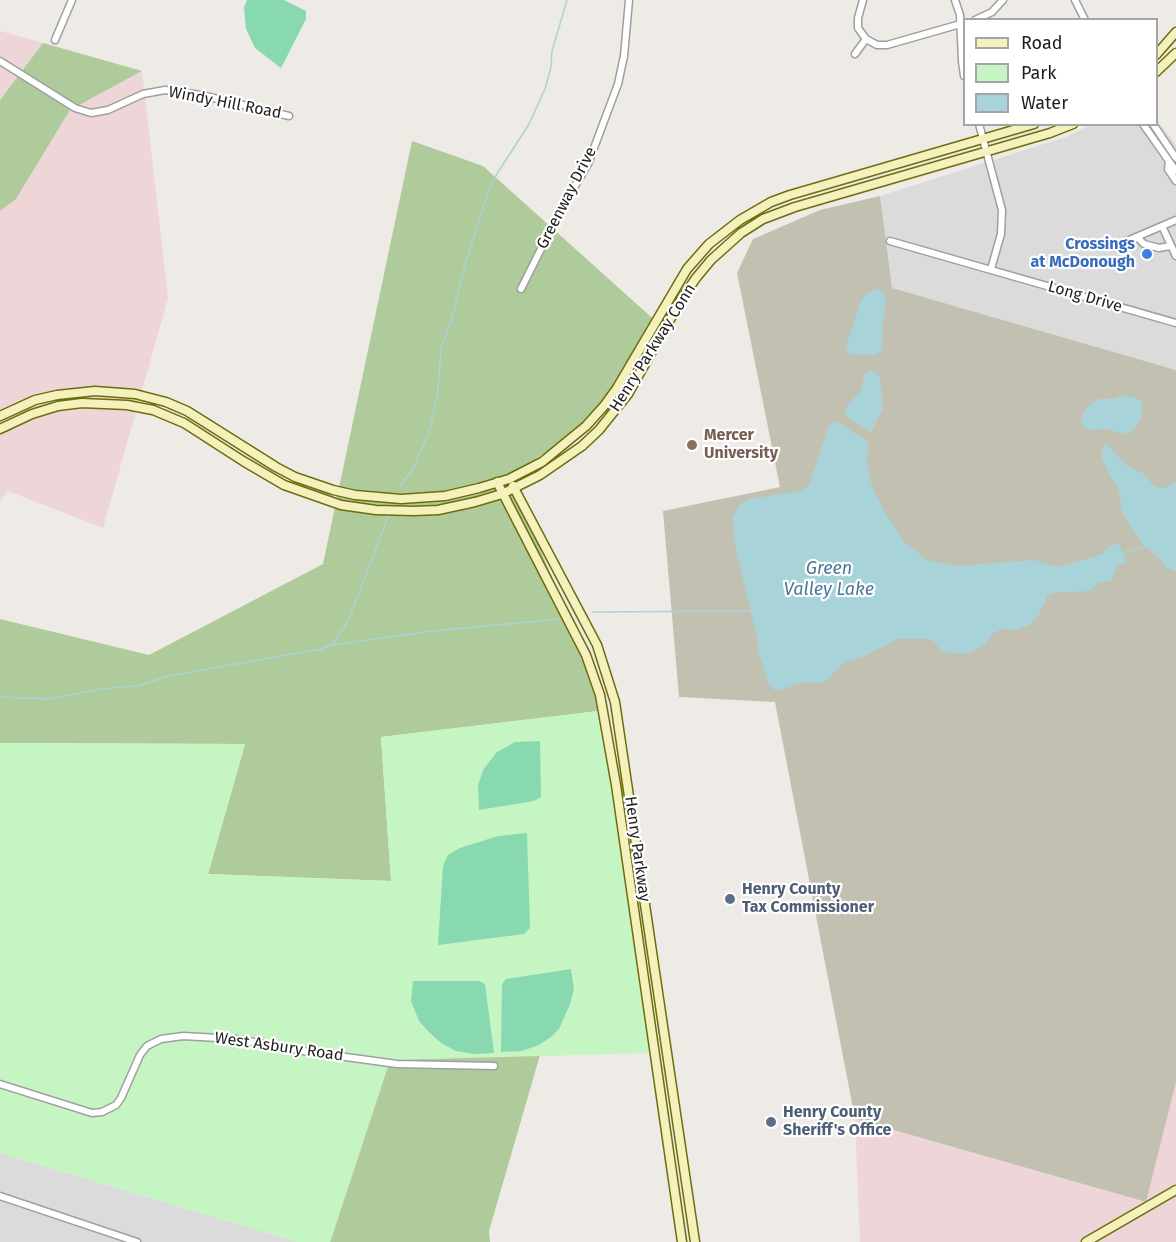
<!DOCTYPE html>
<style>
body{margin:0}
#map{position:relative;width:1176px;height:1242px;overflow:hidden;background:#eeeae5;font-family:"Fira Sans",sans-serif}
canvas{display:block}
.legend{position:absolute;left:963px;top:18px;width:195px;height:108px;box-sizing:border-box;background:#fff;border:2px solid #a5a5a5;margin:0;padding:8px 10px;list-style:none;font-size:18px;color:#1e1e1e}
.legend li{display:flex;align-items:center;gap:12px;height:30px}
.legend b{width:30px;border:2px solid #a5a5a5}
</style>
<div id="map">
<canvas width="1176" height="1242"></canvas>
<ul class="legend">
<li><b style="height:8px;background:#f5f1bc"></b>Road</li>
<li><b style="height:16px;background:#c6f5c4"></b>Park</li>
<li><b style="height:16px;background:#a8d3d9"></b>Water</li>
</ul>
</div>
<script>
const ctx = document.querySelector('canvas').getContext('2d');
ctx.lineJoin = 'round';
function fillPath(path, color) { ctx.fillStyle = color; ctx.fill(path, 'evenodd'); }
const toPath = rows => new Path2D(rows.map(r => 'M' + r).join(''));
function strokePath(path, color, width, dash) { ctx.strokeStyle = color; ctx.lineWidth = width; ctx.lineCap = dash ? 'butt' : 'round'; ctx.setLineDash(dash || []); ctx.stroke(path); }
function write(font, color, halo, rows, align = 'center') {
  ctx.font = font + ' "Fira Sans",sans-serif'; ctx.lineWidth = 4.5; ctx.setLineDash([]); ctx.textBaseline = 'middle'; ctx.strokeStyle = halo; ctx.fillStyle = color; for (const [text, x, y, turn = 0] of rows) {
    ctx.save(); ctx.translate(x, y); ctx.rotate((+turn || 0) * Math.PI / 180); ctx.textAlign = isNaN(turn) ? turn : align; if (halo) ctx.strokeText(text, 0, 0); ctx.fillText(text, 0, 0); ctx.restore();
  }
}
const residential = toPath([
 [1157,120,1176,145,1176,370,891,288,880,196,1066,137,1090,125,1156,124],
 [0,1153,298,1242,0,1242]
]);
const commercial = toPath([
 [0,31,43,43,0,100],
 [142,71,168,298,103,528,8,491,0,501,0,211,16,199,70,110],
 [1176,1082,1176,1242,860,1242,855,1119,1145,1202]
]);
const construction = toPath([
 [880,196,892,288,1176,370,1176,1082,1146,1202,855,1119,775,702,679,697,663,511,780,487,737,273,753,239,820,210]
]);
const forest = toPath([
 [43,43,142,71,70,110,16,199,0,211,0,100],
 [412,141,483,166,660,325,604,413,510,476,607,710,381,737,391,881,208,874,245,744,0,743,0,619,149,655,323,564],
 [540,1055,489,1231,490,1242,330,1242,390,1060]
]);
const park = toPath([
 [607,710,655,1053,390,1060,330,1242,298,1242,0,1153,0,743,245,744,208,874,391,881,381,737]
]);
const pitch = toPath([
 [247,0,284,0,306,11,306,19,281,68,255,48,246,29,244,7],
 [540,741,541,797,534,801,479,810,478,786,483,770,497,752,515,742],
 [527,833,530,928,524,934,438,945,443,866,448,855,460,848,498,836],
 [571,969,574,989,570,1004,559,1029,551,1037,539,1045,522,1051,501,1052,502,984,506,979],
 [413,981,479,981,485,984,494,1053,474,1054,456,1051,441,1043,430,1033,419,1021,411,1001]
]);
const water = toPath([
 [875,289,882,291,886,298,882,327,882,350,876,355,856,355,848,353,846,346,860,303,865,295],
 [869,371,876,372,880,378,883,408,871,432,852,420,844,412,847,406,861,390,864,375],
 [1122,395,1137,398,1142,402,1142,417,1133,430,1124,434,1106,429,1090,430,1083,426,1081,422,1082,415,1090,404,1098,399,1113,399],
 [835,422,841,424,868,442,867,464,872,486,883,509,905,543,928,560,957,566,1034,560,1053,566,1063,566,1102,554,1112,545,1118,543,1127,562,1117,567,1111,581,1099,583,1090,591,1052,593,1047,597,1038,616,1029,625,1015,630,1001,629,991,635,986,644,974,651,963,654,951,653,940,650,934,641,928,639,898,639,862,657,848,661,838,668,829,679,823,683,802,683,776,691,769,684,758,651,757,637,735,545,733,528,733,517,741,503,750,499,799,491,809,486,829,425],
 [1106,444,1109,446,1128,467,1143,473,1155,487,1164,488,1176,482,1176,571,1166,567,1156,555,1145,547,1128,523,1122,511,1118,486,1111,478,1102,458,1102,448]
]);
const stream = toPath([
 [400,486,414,467,430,430,438,391,441,348,452,318,466,261,489,190,495,177,529,124,545,89,551,67,552,51,567,0],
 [1123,553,1145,547],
 [593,612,751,611],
 [332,645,348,621,388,517],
 [0,697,50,699,100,689,138,686,168,676,321,649,331,645,433,631,560,619]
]);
const street = toPath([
 [863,0,858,18,858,28,866,39,877,45,887,45,964,23],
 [955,0,960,15,962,61,964,76],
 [1075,0,1085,20],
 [975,20,992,12,1003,0],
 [55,40,72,0],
 [855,54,866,39],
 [0,61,75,108,91,113,108,110,143,94,165,90,201,95,289,116],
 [979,124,1002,210,1001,234,991,269],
 [1143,124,1176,171],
 [1153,124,1176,158],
 [1169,161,1168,169,1176,181],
 [1162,226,1176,256],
 [1137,237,1144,244,1159,248,1170,246],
 [890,241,1176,323],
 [1113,247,1176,220],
 [521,289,559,213,588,164,618,84,624,56,629,0],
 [0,1084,92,1113,102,1112,116,1105,121,1098,140,1055,147,1046,161,1039,183,1036,236,1039,309,1052,397,1064,494,1066],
 [0,1196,137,1242]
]);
const secondary = toPath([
 [1156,55,1176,32],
 [1156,72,1176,53],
 [0,416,35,400,57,395,95,391,135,394,166,402,187,411,276,467,295,477,333,490,355,495,401,499,445,496,479,488,509,479,542,462,586,426,604,406,617,388,687,269,709,244,740,220,771,202,790,195,1034,124],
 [0,429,32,414,58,406,82,403,127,405,153,410,184,423,243,461,284,485,341,505,376,510,414,511,438,510,475,502,502,494,540,475,582,446,599,430,628,394,681,300,696,278,711,260,741,233,763,219,795,207,1050,133,1073,124],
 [497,482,586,655,600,695,616,785,682,1242],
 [513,486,597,645,615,702,695,1242],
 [1086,1242,1176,1190]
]);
const markers = [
 [1147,254,6,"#3f7fe0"],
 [692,445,6,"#8d6e63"],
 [730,899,6,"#5c6f8a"],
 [771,1122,6,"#5c6f8a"]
];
const streetNames = [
 ["Windy Hill Road",225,103,11],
 ["Greenway Drive",567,198,-63],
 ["Long Drive",1085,297,16],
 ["Henry Parkway Conn",653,348,-58],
 ["Henry Parkway",637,849,82],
 ["West Asbury Road",279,1047,8]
];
const shopNames = [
 ["Crossings",1135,245],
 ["at McDonough",1135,263]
];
const educationNames = [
 ["Mercer",704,436],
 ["University",704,454]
];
const serviceNames = [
 ["Henry County",742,890],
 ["Tax Commissioner",742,908],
 ["Henry County",783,1113],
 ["Sheriff's Office",783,1131]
];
const waterNames = [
 ["Green",829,569],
 ["Valley Lake",829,590]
];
fillPath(residential, '#dcdbdb');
fillPath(commercial, '#eed5d7');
fillPath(construction, '#c2c0b1');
fillPath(forest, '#afcb9c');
fillPath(park, '#c6f5c4');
fillPath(pitch, '#88d8b0');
fillPath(water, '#a8d3d9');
strokePath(stream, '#a8d3d9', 1.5);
strokePath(street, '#9f9f9f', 9);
strokePath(secondary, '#6d6d0c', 11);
strokePath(street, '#fff', 6);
strokePath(secondary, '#f5f1bc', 8);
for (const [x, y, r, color] of markers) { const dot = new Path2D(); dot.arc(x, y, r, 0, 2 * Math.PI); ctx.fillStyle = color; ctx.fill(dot); strokePath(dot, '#fff', 2); }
write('16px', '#1e1e1e', '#fff', streetNames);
write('bold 16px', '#366cbe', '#fff', shopNames, 'right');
write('bold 16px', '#785e54', '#fff', educationNames, 'left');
write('bold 16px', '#4e5e75', '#fff', serviceNames, 'left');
write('italic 18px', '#4b7998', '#fff', waterNames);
</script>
